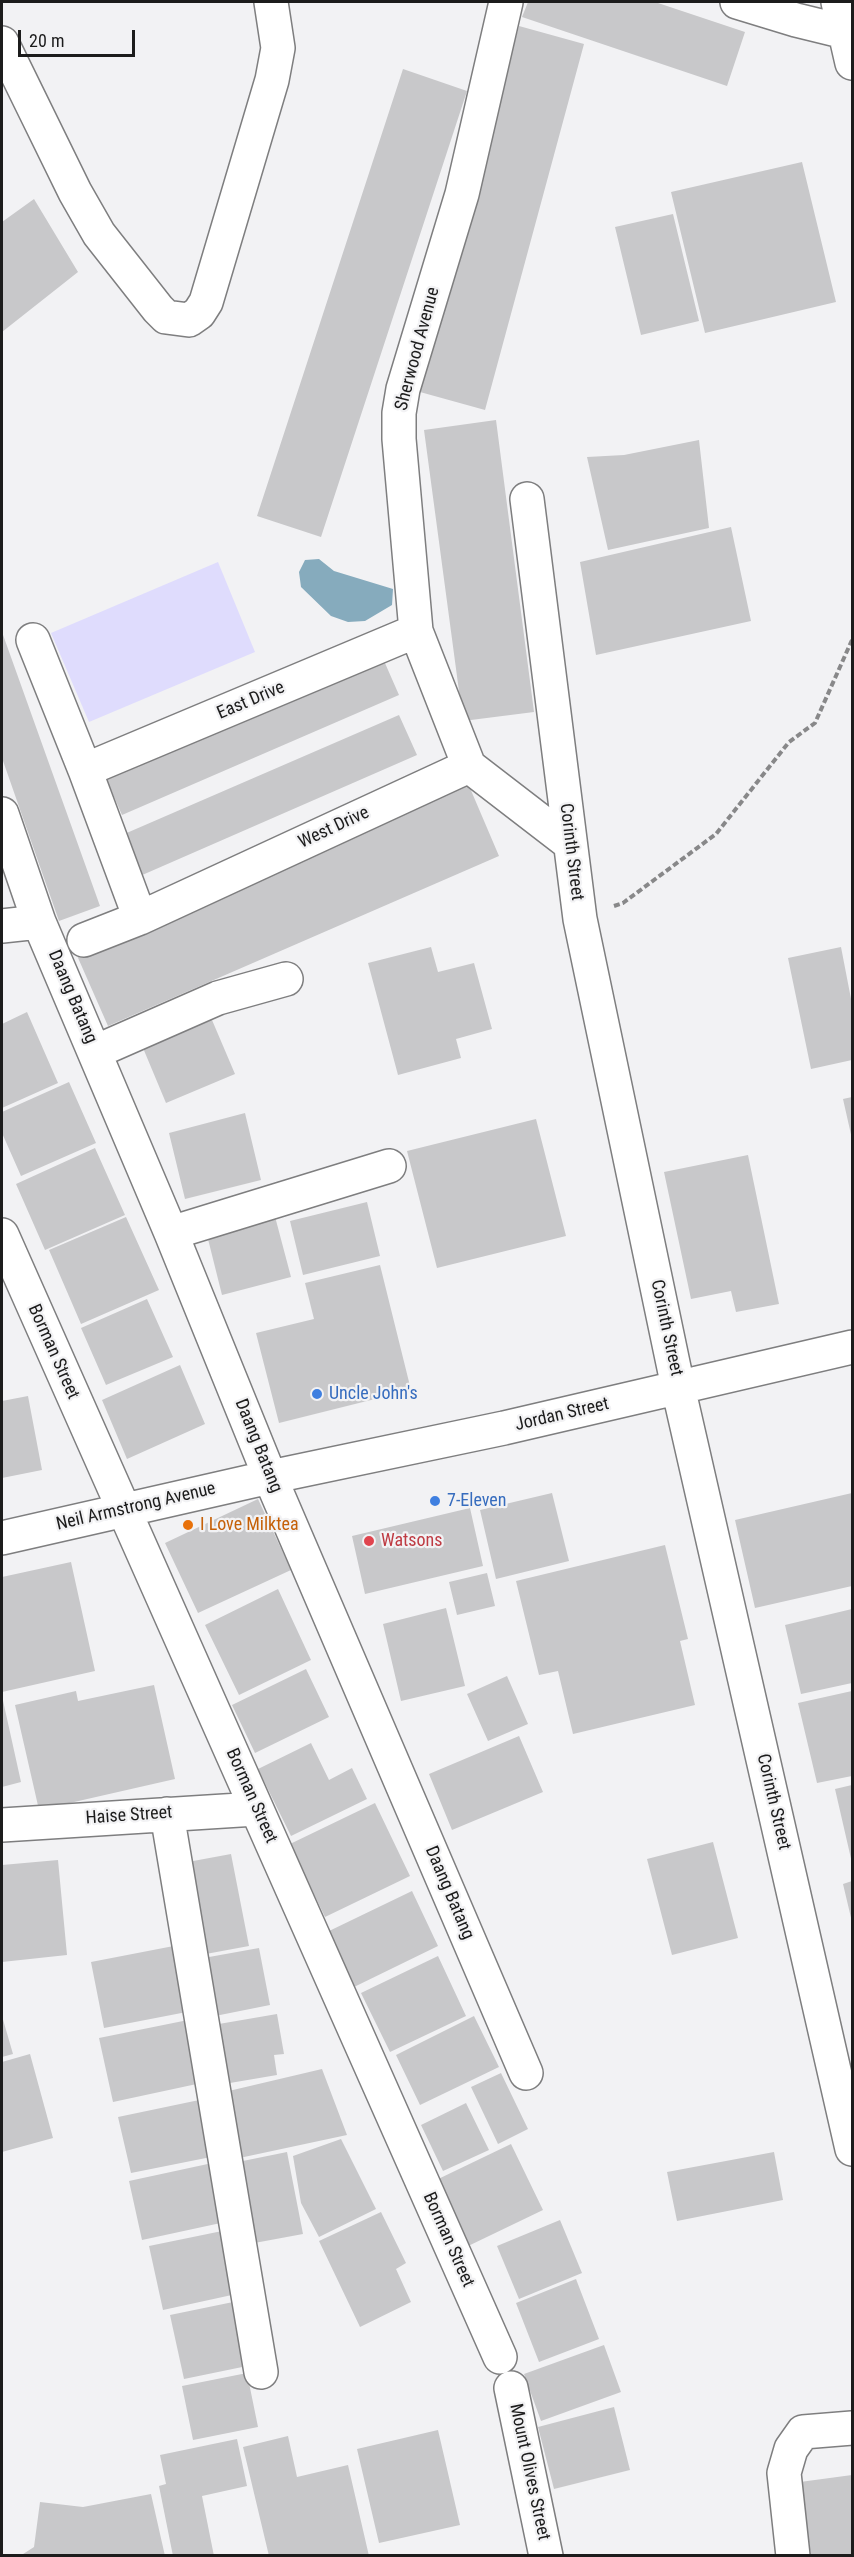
<!DOCTYPE html>
<style>
body{margin:0}
#map{position:relative;width:854px;height:2557px;overflow:hidden;background:#f2f2f4;font-family:"Roboto Condensed",sans-serif}
canvas{display:block}
.frame{position:absolute;inset:0;border:3px solid #1c1c1c;pointer-events:none}
.scale{position:absolute;left:18px;top:30px;width:117px;height:27px;box-sizing:border-box;border:3px solid #1c1c1c;border-top:0;padding-left:8px;font-size:18px;line-height:21px;white-space:nowrap;color:#1c1c1c;-webkit-text-stroke:4px #f2f2f4;paint-order:stroke}
</style>
<div id="map">
<canvas width="854" height="2557"></canvas>
<div class="frame"></div>
<div class="scale">20 m</div>
</div>
<script>
const ctx = document.querySelector('canvas').getContext('2d');
ctx.lineJoin = 'round';
function fillPath(path, color) { ctx.fillStyle = color; ctx.fill(path, 'evenodd'); }
const toPath = rows => new Path2D(rows.map(r => 'M' + r).join(''));
function strokePath(path, color, width, dash) { ctx.strokeStyle = color; ctx.lineWidth = width; ctx.lineCap = dash ? 'butt' : 'round'; ctx.setLineDash(dash || []); ctx.stroke(path); }
function write(font, color, halo, rows, align = 'center') {
  ctx.font = font + ' "Roboto Condensed",sans-serif'; ctx.lineWidth = 4.5; ctx.setLineDash([]); ctx.textBaseline = 'middle'; ctx.strokeStyle = halo; ctx.fillStyle = color; for (const [text, x, y, turn = 0] of rows) {
    ctx.save(); ctx.translate(x, y); ctx.rotate((+turn || 0) * Math.PI / 180); ctx.textAlign = isNaN(turn) ? turn : align; if (halo) ctx.strokeText(text, 0, 0); ctx.fillText(text, 0, 0); ctx.restore();
  }
}
const green = toPath([
 [218,562,255,652,89,722,51,633]
]);
const water = toPath([
 [319,559,334,571,393,589,392,605,365,621,348,622,331,616,301,587,299,572,305,560]
]);
const building = toPath([
 [528,2,655,2,745,32,727,86,522,17],
 [519,26,584,44,485,410,420,392],
 [403,69,467,91,321,537,257,516],
 [802,162,836,302,705,333,671,192],
 [34,199,78,272,2,332,2,222],
 [673,214,699,321,641,335,615,227],
 [496,420,534,712,463,721,424,430],
 [699,440,709,528,608,550,587,457,624,455],
 [731,527,751,621,596,655,580,562],
 [2,632,100,906,59,921,2,758],
 [381,654,399,695,122,815,104,774],
 [399,715,417,755,140,876,122,835],
 [467,781,499,856,108,1026,75,951],
 [431,947,438,972,474,963,492,1029,456,1039,461,1058,398,1075,368,963],
 [841,947,852,1004,852,1060,811,1069,788,958],
 [27,1012,58,1083,2,1108,2,1024],
 [212,1020,235,1074,166,1103,143,1048],
 [69,1082,96,1143,21,1176,2,1133,2,1112],
 [852,1097,852,1139,843,1099],
 [245,1113,261,1180,185,1199,169,1133],
 [536,1119,566,1236,437,1268,407,1151],
 [95,1148,125,1215,45,1250,16,1184],
 [748,1155,779,1304,736,1312,731,1291,691,1299,664,1172],
 [367,1202,380,1256,303,1275,290,1221],
 [273,1209,291,1277,222,1295,205,1227],
 [126,1217,159,1290,81,1324,49,1250],
 [380,1265,411,1390,279,1423,256,1333,314,1319,305,1283],
 [147,1299,173,1357,106,1385,81,1328],
 [180,1365,205,1424,127,1459,102,1400],
 [28,1396,42,1470,2,1478,2,1401],
 [552,1493,569,1561,496,1579,480,1510],
 [852,1493,852,1586,755,1608,735,1520],
 [258,1499,291,1570,198,1613,165,1543],
 [470,1508,483,1566,365,1594,352,1536],
 [665,1545,688,1639,680,1641,695,1705,573,1734,558,1671,539,1675,516,1581],
 [71,1562,95,1671,2,1692,2,1577],
 [487,1573,495,1606,457,1615,449,1582],
 [278,1589,311,1660,239,1695,205,1625],
 [446,1608,465,1686,401,1701,383,1624],
 [852,1609,852,1683,801,1694,785,1625],
 [306,1669,329,1717,255,1753,232,1705],
 [507,1676,528,1724,488,1741,467,1694],
 [154,1685,175,1779,39,1810,15,1705,76,1691,78,1701],
 [852,1691,852,1776,817,1783,798,1703],
 [2,1696,21,1782,2,1787],
 [519,1736,543,1792,452,1830,429,1774],
 [311,1743,329,1780,352,1768,367,1799,291,1836,258,1769],
 [852,1785,852,1863,835,1789],
 [375,1803,410,1876,325,1917,290,1844],
 [713,1842,738,1938,672,1955,647,1859],
 [231,1854,249,1946,195,1956,177,1864],
 [58,1860,67,1955,2,1962,2,1865],
 [852,1881,852,1922,843,1884],
 [412,1891,438,1946,354,1987,327,1932],
 [184,1944,197,2010,104,2028,91,1962],
 [259,1948,270,2005,210,2017,198,1959],
 [438,1956,466,2016,390,2052,361,1993],
 [277,2014,284,2054,274,2055,277,2075,224,2084,213,2025],
 [2,2016,13,2054,2,2057],
 [474,2016,499,2067,420,2105,396,2055],
 [193,2019,206,2082,113,2102,99,2038],
 [30,2054,53,2138,2,2152,2,2062],
 [322,2069,347,2135,230,2160,216,2094],
 [501,2073,528,2129,498,2144,471,2087],
 [204,2099,216,2156,131,2173,118,2117],
 [466,2103,489,2150,443,2171,421,2125],
 [341,2139,376,2209,319,2237,301,2203,293,2156],
 [511,2144,543,2210,464,2248,432,2182],
 [287,2152,303,2234,249,2244,233,2163],
 [774,2152,783,2200,677,2221,667,2172],
 [217,2162,230,2221,142,2240,129,2181],
 [381,2212,406,2263,396,2269,411,2302,360,2327,319,2241],
 [560,2220,582,2273,519,2299,497,2246],
 [227,2230,241,2293,163,2310,149,2246],
 [576,2279,599,2339,539,2362,516,2303],
 [238,2301,252,2365,184,2379,170,2315],
 [604,2345,621,2392,541,2421,524,2374],
 [247,2373,258,2427,193,2440,182,2386],
 [614,2407,630,2470,554,2489,538,2427],
 [438,2430,460,2525,379,2543,357,2449],
 [288,2436,297,2477,348,2465,369,2556,269,2556,243,2447],
 [237,2439,247,2486,202,2496,214,2556,173,2556,159,2486,166,2484,160,2455],
 [852,2475,852,2556,811,2556,800,2482],
 [151,2494,165,2556,20,2556,34,2547,40,2502,83,2507]
]);
const path = toPath([
 [614,906,623,903,716,834,789,742,815,723,852,640]
]);
const minor = toPath([
 [737,2,796,20,845,32,852,30],
 [838,2,852,63],
 [2,43,75,192,99,234,158,309,166,317,189,320,199,313,206,302,272,80,278,48,271,2],
 [527,499,580,919,678,1387,852,2149],
 [33,640,85,770,140,918],
 [469,766,416,631,399,439,399,413,403,389,462,194,506,2],
 [469,766,569,843],
 [85,770,416,631],
 [2,814,39,922,171,1233,270,1477,526,2073],
 [2,926,39,922],
 [84,940,140,918,469,766],
 [95,1052,218,998,286,979],
 [171,1233,389,1166],
 [2,1235,500,2357],
 [2,1538,270,1477,504,1428,852,1347],
 [167,1814,261,2372],
 [2,1825,256,1809],
 [511,2388,546,2556],
 [793,2556,784,2473,791,2449,803,2432,852,2428]
]);
const markers = [
 [317,1394,6,"#3f7fe0"],
 [435,1501,6,"#3f7fe0"],
 [188,1525,6,"#e8710a"],
 [369,1541,6,"#e0444e"]
];
const streetNames = [
 ["Sherwood Avenue",418,349,-75],
 ["East Drive",251,701,-23],
 ["West Drive",334,828,-25],
 ["Corinth Street",571,852,83],
 ["Daang Batang",72,997,67],
 ["Corinth Street",666,1328,78],
 ["Borman Street",53,1352,66],
 ["Jordan Street",562,1415,-13],
 ["Daang Batang",258,1446,68],
 ["Neil Armstrong Avenue",136,1507,-13],
 ["Borman Street",251,1796,66],
 ["Corinth Street",773,1802,77],
 ["Haise Street",129,1816,-4],
 ["Daang Batang",449,1893,67],
 ["Borman Street",448,2240,66],
 ["Mount Olives Street",529,2472,78]
];
const shopNames = [
 ["Uncle John's",329,1394],
 ["7-Eleven",447,1501]
];
const foodNames = [
 ["I Love Milktea",200,1525]
];
const healthNames = [
 ["Watsons",381,1541]
];
fillPath(green, '#dfdcfd');
fillPath(water, '#86abbd');
fillPath(building, '#c8c8ca');
strokePath(minor, '#7e7e7f', 36);
strokePath(path, '#888889', 4, [6, 3]);
strokePath(minor, '#fff', 33);
for (const [x, y, r, color] of markers) { const dot = new Path2D(); dot.arc(x, y, r, 0, 2 * Math.PI); ctx.fillStyle = color; ctx.fill(dot); strokePath(dot, '#f2f2f4', 2); }
write('18px', '#1c1c1c', '#f2f2f4', streetNames);
write('18px', '#366cbe', '#f2f2f4', shopNames, 'left');
write('18px', '#c56008', '#f2f2f4', foodNames, 'left');
write('18px', '#be3a42', '#f2f2f4', healthNames, 'left');
</script>
